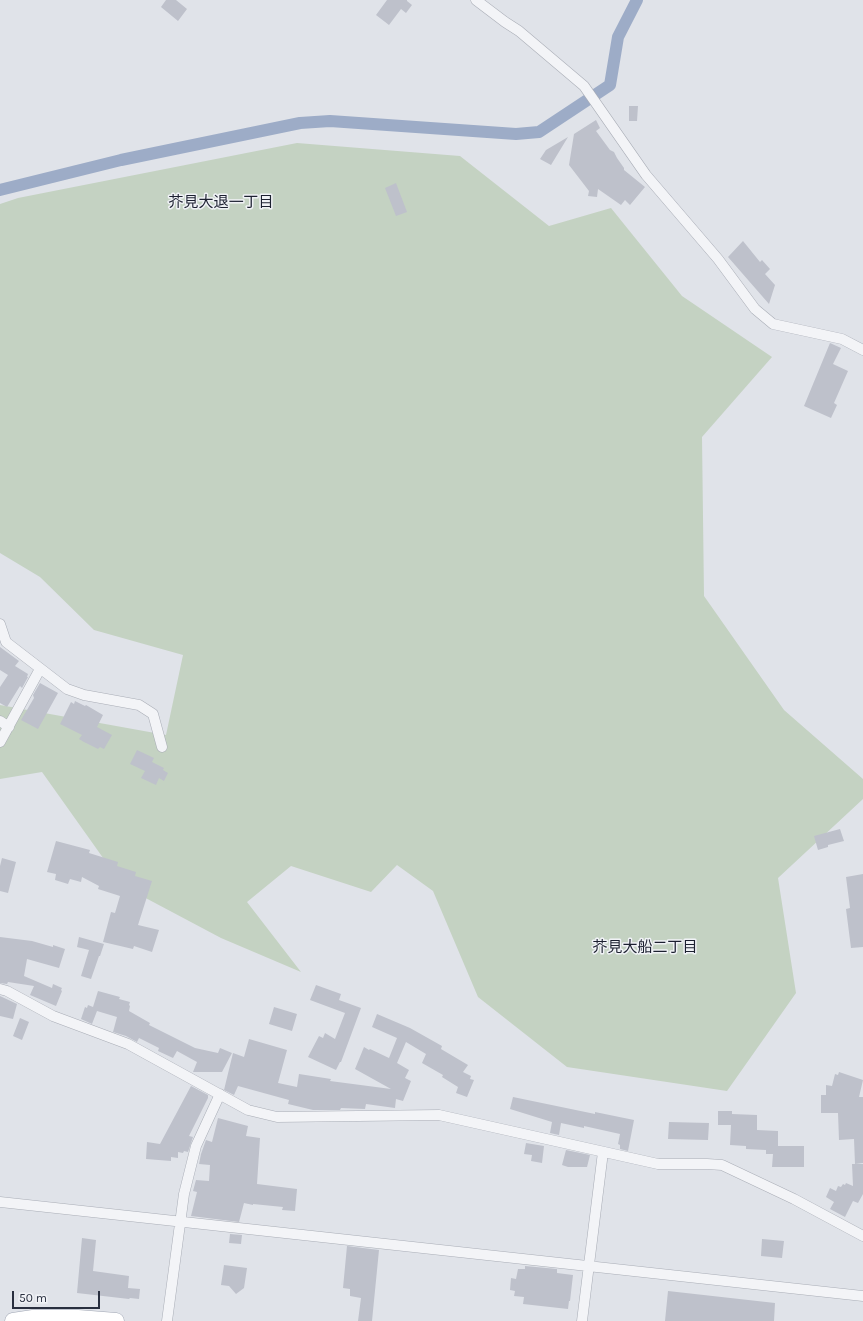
<!DOCTYPE html>
<meta charset="utf-8">
<style>
body{margin:0}
#map{position:relative;width:863px;height:1321px;overflow:hidden;background:#e0e3e9;font-family:Karla,sans-serif}
canvas{display:block}
.scale{position:absolute;left:12px;top:1291px;width:88px;height:18px;box-sizing:border-box;border:2px solid #292f3f;border-top:0;padding-left:5px;font-size:12px;line-height:14px;white-space:nowrap;color:#292f3f;-webkit-text-stroke:3px #f0f2f6;paint-order:stroke}
</style>
<div id="map">
<canvas width="863" height="1321"></canvas>
<div class="scale">50 m</div>
</div>
<script>
const ctx = document.querySelector('canvas').getContext('2d');
ctx.lineJoin = 'round';
function fillPath(path, color) { ctx.fillStyle = color; ctx.fill(path, 'evenodd'); }
const toPath = rows => new Path2D(rows.map(r => 'M' + r).join(''));
function strokePath(path, color, width, dash) { ctx.strokeStyle = color; ctx.lineWidth = width; ctx.lineCap = dash ? 'butt' : 'round'; ctx.setLineDash(dash || []); ctx.stroke(path); }
function write(font, color, halo, rows, align = 'center') {
  ctx.font = font + ' Karla,"Noto Sans JP",sans-serif'; ctx.lineWidth = 3; ctx.setLineDash([]); ctx.textBaseline = 'middle'; ctx.strokeStyle = halo; ctx.fillStyle = color; for (const [text, x, y, turn = 0] of rows) {
    ctx.save(); ctx.translate(x, y); ctx.rotate((+turn || 0) * Math.PI / 180); ctx.textAlign = isNaN(turn) ? turn : align; if (halo) ctx.strokeText(text, 0, 0); ctx.fillText(text, 0, 0); ctx.restore();
  }
}
const green = toPath([
 [297,143,460,156,549,226,611,208,682,296,772,357,702,437,704,596,784,710,863,779,863,799,778,878,796,993,727,1091,567,1067,478,997,433,891,397,865,371,892,291,866,247,902,301,972,221,938,123,886,42,772,0,779,0,705,166,735,183,655,94,630,40,577,0,553,0,204,18,198]
]);
const canal = toPath([
 [0,190,121,160,300,123,330,121,516,134,539,132,610,85,618,37,637,0]
]);
const building = toPath([
 [166,0,176,0,187,9,178,21,161,7],
 [387,0,407,0,407,1,412,5,406,13,401,9,389,25,376,15],
 [629,106,638,106,637,121,629,121],
 [596,120,600,128,596,131,610,150,614,152,617,158,624,168,624,170,645,187,630,205,625,200,621,205,598,189,597,197,588,196,589,191,569,165,574,134],
 [568,137,551,165,540,159,546,150],
 [396,183,407,212,396,216,385,188],
 [743,241,760,262,762,260,770,269,765,274,775,285,769,304,728,257],
 [830,343,841,348,833,364,848,371,834,403,837,405,831,418,804,406],
 [0,647,19,661,15,666,28,674,27,677,28,677,22,688,20,686,7,707,0,703,0,687,8,675,0,670],
 [40,683,58,693,38,729,21,720,34,698,33,695],
 [75,701,85,706,86,705,103,715,97,727,112,735,104,749,100,747,98,749,84,742,79,739,82,735,60,724,71,702,74,704],
 [137,750,154,758,152,762,164,768,163,770,168,773,164,781,159,778,156,785,141,778,145,771,130,764],
 [840,829,844,841,828,845,828,847,818,850,814,836],
 [56,841,90,850,89,853,118,862,117,866,136,872,135,876,152,881,138,925,159,930,152,952,134,946,133,949,103,942,111,912,115,913,120,896,98,889,99,886,82,877,81,882,70,879,68,884,55,880,56,874,47,872],
 [2,858,16,862,8,893,0,891,0,866],
 [863,874,863,947,851,948,846,909,850,908,846,877],
 [0,937,32,941,53,947,53,945,65,949,59,968,27,959,24,976,52,988,53,984,62,988,61,990,62,991,56,1006,30,995,34,986,8,982,7,984,0,983],
 [79,937,104,944,100,956,99,956,91,979,81,976,89,950,77,947],
 [316,985,341,994,339,1000,361,1008,341,1062,340,1062,336,1070,308,1057,319,1036,323,1038,325,1033,335,1039,345,1013,310,1000],
 [98,991,120,997,119,999,130,1002,129,1005,130,1006,129,1011,150,1023,149,1025,195,1048,218,1053,220,1048,232,1053,222,1072,193,1072,197,1062,177,1051,173,1058,158,1051,159,1048,139,1038,137,1042,126,1036,113,1032,117,1017,97,1011,92,1024,81,1019,85,1007,87,1008,88,1005,93,1007],
 [0,996,17,1004,13,1019,0,1016],
 [274,1007,297,1014,292,1031,269,1024],
 [377,1014,410,1028,442,1046,441,1049,468,1065,463,1072,471,1076,470,1079,474,1080,467,1097,456,1093,458,1087,442,1077,443,1075,422,1063,426,1054,406,1042,397,1063,409,1070,405,1078,411,1081,403,1101,396,1099,395,1108,366,1104,365,1109,341,1108,340,1110,313,1110,288,1104,289,1100,238,1086,234,1095,224,1090,233,1053,244,1057,249,1039,287,1050,278,1083,297,1087,299,1074,331,1079,330,1081,391,1089,355,1069,364,1047,369,1050,370,1049,389,1058,397,1038,372,1027],
 [20,1018,29,1022,22,1040,13,1036],
 [839,1072,863,1080,859,1097,863,1097,863,1163,855,1164,854,1139,839,1140,838,1113,821,1113,821,1095,826,1095,826,1085,832,1086,835,1074,838,1075],
 [191,1086,208,1095,208,1098,189,1136,193,1137,188,1152,184,1151,183,1153,178,1152,178,1158,171,1157,171,1161,146,1159,147,1142,160,1144],
 [513,1097,595,1114,595,1112,634,1120,628,1151,620,1149,620,1145,618,1144,620,1134,584,1126,584,1128,561,1123,559,1135,550,1133,552,1122,510,1109],
 [718,1111,732,1111,732,1114,757,1115,757,1130,778,1131,778,1146,804,1146,804,1167,772,1167,773,1154,766,1154,766,1150,746,1149,746,1146,730,1145,731,1125,718,1125],
 [218,1118,248,1126,246,1136,260,1138,257,1184,297,1189,295,1211,282,1210,283,1207,253,1204,253,1205,244,1203,239,1222,191,1216,197,1192,193,1191,196,1180,209,1181,210,1165,199,1164,201,1154,206,1140,212,1142],
 [669,1122,709,1123,708,1140,668,1139],
 [526,1143,544,1146,542,1163,531,1161,532,1155,524,1154],
 [566,1150,590,1155,587,1167,568,1167,562,1165],
 [852,1164,863,1164,863,1194,858,1203,853,1201,845,1217,830,1209,834,1202,826,1197,830,1188,836,1191,838,1186,841,1187,843,1184,845,1185,846,1183,853,1186],
 [230,1234,242,1235,241,1244,229,1243],
 [82,1238,96,1240,93,1271,129,1276,128,1288,140,1289,139,1299,130,1298,129,1299,77,1293],
 [762,1239,784,1241,782,1258,761,1256],
 [347,1246,379,1250,372,1321,358,1321,361,1298,350,1296,350,1289,343,1288],
 [224,1265,247,1268,244,1288,236,1294,229,1286,221,1285],
 [525,1266,557,1269,557,1273,573,1275,570,1301,569,1301,568,1309,523,1304,524,1297,514,1296,515,1291,510,1290,511,1278,516,1279,518,1269,525,1269],
 [668,1291,775,1303,774,1321,665,1321]
]);
const street = toPath([
 [476,0,505,22,519,31,584,86,646,175,718,259,755,309,773,324,842,339,863,350],
 [0,624,6,642,67,689,84,695,139,705,153,714,162,747],
 [0,721,9,727],
 [0,742,40,669],
 [0,989,7,991,53,1016,128,1044,248,1110,277,1117,439,1115,658,1164,707,1164,722,1165,794,1199,863,1236],
 [0,1202,863,1296],
 [167,1321,184,1194,196,1146,220,1094],
 [582,1321,603,1152]
]);
const primary = toPath([
 [13,1321,33,1318,78,1318,116,1321]
]);
const neighbourhoodNames = [
 ["芥見大退一丁目",221,203],
 ["芥見大船二丁目",645,948]
];
fillPath(green, '#c4d2c2');
strokePath(canal, '#9dacc7', 12);
fillPath(building, '#bec1cb');
strokePath(street, '#a9adb6', 11);
strokePath(primary, '#a0a6b4', 17);
strokePath(street, '#f3f4f7', 10);
strokePath(primary, '#fff', 16);
write('15px', '#1c2030', '#f0f2f6', neighbourhoodNames);
</script>
